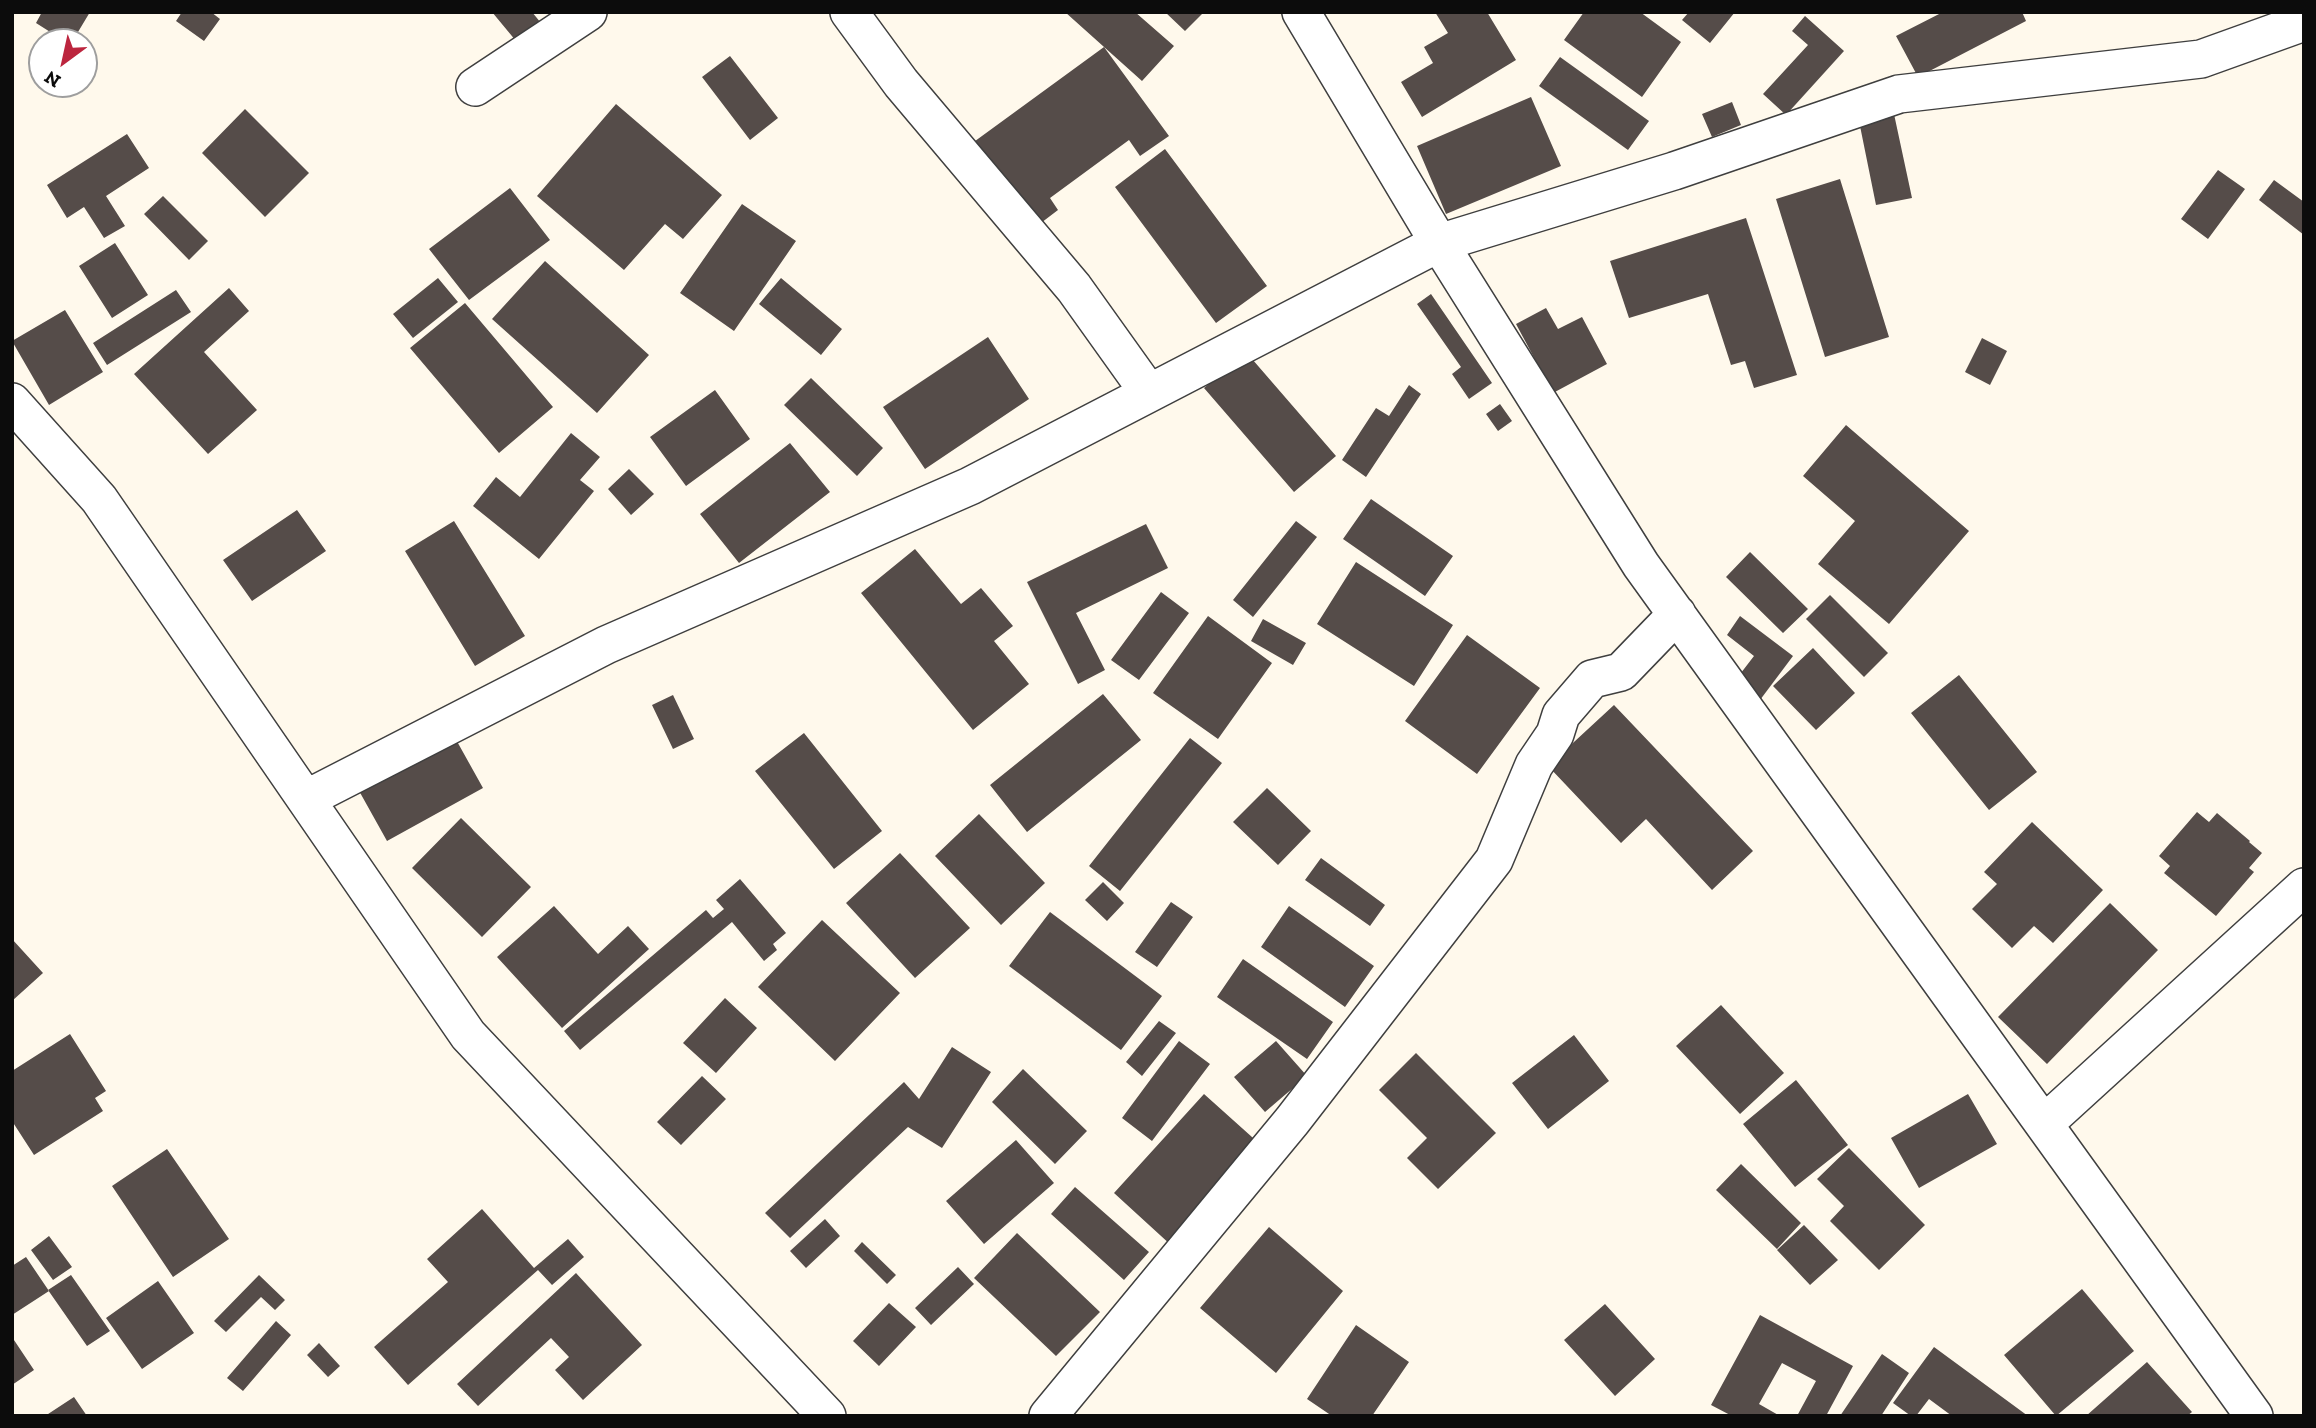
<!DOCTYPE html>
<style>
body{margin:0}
#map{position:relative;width:2316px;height:1428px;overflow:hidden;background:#fff9ec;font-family:"Zilla Slab",serif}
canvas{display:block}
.frame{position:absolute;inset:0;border:14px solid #0c0c0c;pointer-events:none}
.north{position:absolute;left:28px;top:28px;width:70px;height:70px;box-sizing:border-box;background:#fff;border:2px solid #9e9e9e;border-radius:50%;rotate:213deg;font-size:19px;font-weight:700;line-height:28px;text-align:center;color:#0c0c0c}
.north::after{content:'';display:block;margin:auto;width:24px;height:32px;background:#bc253e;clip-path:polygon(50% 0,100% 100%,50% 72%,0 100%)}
</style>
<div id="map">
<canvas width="2316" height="1428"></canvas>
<div class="frame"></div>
<div class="north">N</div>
</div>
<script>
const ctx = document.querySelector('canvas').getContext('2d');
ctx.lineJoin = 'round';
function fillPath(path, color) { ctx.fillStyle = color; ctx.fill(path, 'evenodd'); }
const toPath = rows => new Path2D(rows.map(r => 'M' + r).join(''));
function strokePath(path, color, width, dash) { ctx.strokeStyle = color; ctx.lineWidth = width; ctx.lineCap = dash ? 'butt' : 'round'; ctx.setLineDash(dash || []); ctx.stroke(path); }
const building = toPath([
 [42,12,90,12,72,42,66,42,36,23],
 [182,12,211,12,220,19,204,41,176,21],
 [492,12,532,12,545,28,521,47],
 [1065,12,1135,12,1174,46,1142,81],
 [1165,12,1204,12,1185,31],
 [1435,12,1487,12,1516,60,1422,117,1401,82,1433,63,1424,47,1448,33],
 [1584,12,1640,12,1681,42,1642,97,1564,40],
 [1689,12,1735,12,1710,43,1682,20],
 [1943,12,2022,12,2026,21,1918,77,1896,36],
 [1805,16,1844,51,1786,115,1763,94,1808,45,1792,31],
 [1104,47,1169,136,1140,156,1129,140,1050,198,1058,210,1033,229,971,144],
 [730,56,778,118,750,140,702,77],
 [1560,57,1649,121,1628,150,1539,86],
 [1531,97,1561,166,1446,214,1417,146],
 [1732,102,1741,125,1712,137,1702,114],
 [616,104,722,195,683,239,665,224,624,270,537,196],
 [245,109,309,173,265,217,202,153],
 [1894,114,1912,198,1876,205,1859,121],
 [127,134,149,168,106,196,125,226,104,238,84,207,67,218,47,185],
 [1165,149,1267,286,1216,323,1115,187],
 [2218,170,2245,189,2208,239,2181,219],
 [1840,179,1889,337,1825,357,1776,199],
 [2274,180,2304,202,2304,235,2259,200],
 [510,188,550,240,469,300,429,249],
 [163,196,208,241,189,260,144,214],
 [742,204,796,241,734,331,680,293],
 [1746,218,1797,375,1754,388,1745,361,1731,365,1708,294,1629,318,1610,261],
 [115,243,148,295,112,318,79,266],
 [545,261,649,355,597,413,492,319],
 [438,278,458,302,413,338,393,314],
 [781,278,842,329,821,355,759,304],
 [229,288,249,311,204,352,257,410,208,454,134,374],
 [176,290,191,312,107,365,93,343],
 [1431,294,1492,383,1469,399,1452,374,1461,367,1417,304],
 [465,303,553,407,499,453,410,348],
 [1546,308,1558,329,1582,317,1607,364,1553,393,1516,324],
 [65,310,103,372,49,405,12,341],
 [988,337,1029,399,925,469,883,407],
 [1982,338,2007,351,1990,385,1965,372],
 [1246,352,1336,456,1294,492,1204,388],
 [811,378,883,448,857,476,784,405],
 [1409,385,1421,394,1366,477,1342,460,1376,408,1389,416],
 [715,390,750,439,686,486,650,437],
 [1500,404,1512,421,1498,431,1486,414],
 [1846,425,1969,531,1889,624,1818,564,1855,521,1803,476],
 [571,433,600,457,580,480,594,491,539,559,473,506,496,477,520,497],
 [790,443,830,492,739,563,700,514],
 [629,469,654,494,631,515,608,489],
 [1371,499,1453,556,1425,596,1343,539],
 [297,510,326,551,252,601,223,560],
 [454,521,525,636,475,666,405,551],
 [1296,521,1317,537,1253,617,1233,600],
 [1146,524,1168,568,1076,613,1105,670,1078,684,1027,582],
 [915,549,961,604,981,588,1013,626,994,641,1029,684,973,730,861,593],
 [1750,552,1808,609,1783,633,1726,577],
 [1356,562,1453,625,1414,686,1317,624],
 [1161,592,1189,613,1139,680,1111,660],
 [1830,595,1888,653,1864,677,1806,619],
 [1208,616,1272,663,1218,739,1153,693],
 [1740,616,1793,656,1760,700,1734,682,1754,656,1727,635],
 [1263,619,1306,643,1293,665,1251,641],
 [1467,635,1540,688,1477,774,1405,721],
 [1813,648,1855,693,1816,730,1773,686],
 [1959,675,2037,772,1989,810,1911,713],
 [1103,694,1141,740,1027,832,990,785],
 [673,695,694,739,673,749,652,705],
 [1614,705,1753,851,1712,890,1646,819,1621,843,1548,766],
 [804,733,882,831,834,869,755,771],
 [454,736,483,788,387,841,358,789],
 [1190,738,1222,763,1120,891,1089,866],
 [1267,788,1311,831,1278,865,1233,822],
 [2197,812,2209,822,2217,813,2250,841,2249,842,2262,853,2249,868,2254,872,2216,916,2164,873,2170,866,2159,856],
 [979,814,1045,883,1001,925,935,856],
 [461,818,531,887,482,937,412,868],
 [2032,822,2103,890,2053,943,2034,926,2012,948,1972,909,1997,884,1984,872],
 [900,853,970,928,915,978,846,903],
 [1321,858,1385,905,1370,926,1305,880],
 [740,879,786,933,773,944,777,950,764,961,732,922,580,1050,564,1031,706,910,713,918,724,909,716,900],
 [1103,882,1124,903,1107,921,1085,900],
 [1171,902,1193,917,1157,967,1135,952],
 [2110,903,2158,950,2047,1064,1998,1017],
 [554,906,598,954,628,926,649,949,562,1028,497,957],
 [1289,906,1374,966,1345,1007,1261,947],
 [1050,912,1162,996,1121,1050,1009,966],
 [822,920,900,993,835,1061,758,987],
 [12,939,43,973,12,1001],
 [1243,959,1333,1022,1307,1059,1217,997],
 [725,998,757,1028,716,1073,683,1043],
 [1721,1005,1784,1073,1740,1114,1676,1046],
 [1159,1021,1176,1033,1142,1076,1126,1062],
 [70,1034,106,1091,95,1098,103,1111,34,1155,12,1121,12,1071],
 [1574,1035,1609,1081,1548,1129,1512,1083],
 [1179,1041,1210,1064,1152,1141,1122,1118],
 [1276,1041,1307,1076,1265,1112,1234,1077],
 [952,1047,991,1072,942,1148,908,1127,790,1238,765,1213,904,1082,919,1099],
 [1416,1053,1496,1133,1438,1189,1407,1158,1427,1138,1379,1090],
 [1023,1069,1087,1131,1055,1164,992,1102],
 [702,1076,726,1099,681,1145,657,1122],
 [1796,1080,1848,1145,1795,1187,1743,1124],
 [1204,1094,1262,1146,1172,1246,1114,1193],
 [1968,1094,1997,1144,1919,1188,1891,1138],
 [1016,1140,1054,1183,984,1244,946,1201],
 [1849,1148,1925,1225,1879,1270,1830,1221,1844,1206,1817,1179],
 [167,1149,229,1239,173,1277,112,1186],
 [1741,1164,1801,1223,1777,1249,1716,1190],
 [1075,1187,1149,1252,1124,1280,1051,1214],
 [482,1209,534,1268,568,1239,584,1257,552,1285,538,1270,408,1385,374,1347,448,1282,427,1259],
 [825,1219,840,1236,806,1268,790,1251],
 [1804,1225,1838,1260,1810,1285,1777,1250],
 [1269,1227,1343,1291,1276,1373,1200,1308],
 [1017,1233,1100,1312,1056,1356,974,1278],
 [49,1236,72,1267,53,1280,31,1250],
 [862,1242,896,1275,887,1284,854,1251],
 [26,1257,49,1291,12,1315,12,1266],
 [958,1267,974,1284,931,1325,915,1308],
 [576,1273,642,1345,583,1400,555,1370,569,1357,551,1338,478,1406,457,1384],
 [71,1275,110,1331,87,1346,48,1290],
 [259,1275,285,1300,275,1310,261,1297,226,1332,214,1321],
 [158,1281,194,1333,142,1369,106,1318],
 [2082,1289,2134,1351,2056,1416,2004,1355],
 [889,1303,916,1327,879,1366,853,1341],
 [1605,1304,1655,1359,1615,1396,1564,1340],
 [1760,1315,1853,1366,1826,1416,1797,1416,1816,1381,1782,1363,1759,1404,1780,1416,1732,1416,1711,1405],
 [276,1321,291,1335,243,1391,227,1378],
 [1356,1325,1409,1362,1372,1416,1332,1416,1307,1399],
 [12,1337,34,1370,12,1385],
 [319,1343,340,1366,328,1377,307,1355],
 [1934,1347,2028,1416,1952,1416,1929,1399,1916,1416,1911,1416,1893,1403],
 [1882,1354,1909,1373,1881,1416,1840,1416],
 [2147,1362,2192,1412,2187,1416,2086,1416],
 [74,1397,87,1416,45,1416]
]);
const minor = toPath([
 [849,12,901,83,1074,288,1149,393],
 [1301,12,1439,243,1641,565,2254,1416],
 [475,87,588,12],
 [12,402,99,499,468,1035,827,1416],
 [306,799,606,645,970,486,1439,243,1674,171,1899,94,2201,59,2304,22],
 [2044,1124,2304,887],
 [1048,1416,1292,1121,1494,860,1534,765,1555,734,1561,715,1592,679,1621,672,1677,614]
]);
fillPath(building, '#554c49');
strokePath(minor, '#3f3f3f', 40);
strokePath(minor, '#fff', 37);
</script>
